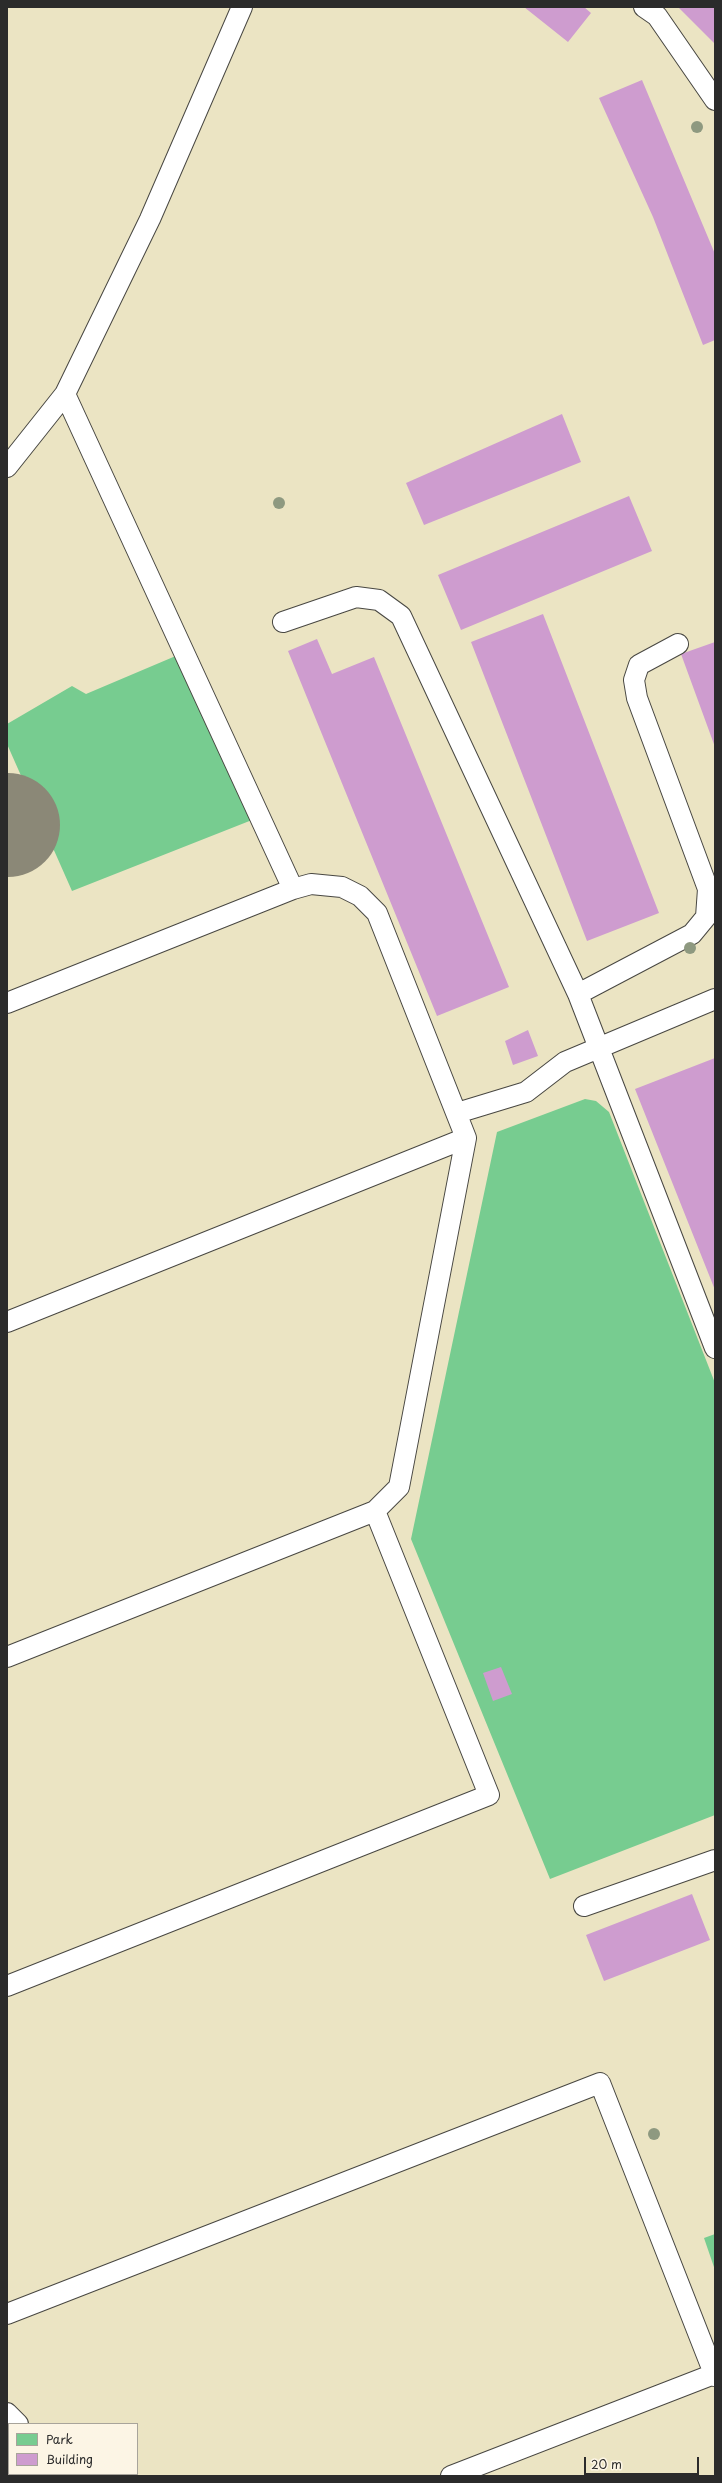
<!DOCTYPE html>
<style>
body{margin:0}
#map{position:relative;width:722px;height:2483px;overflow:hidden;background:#ebe4c3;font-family:"Playpen Sans",sans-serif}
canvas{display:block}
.frame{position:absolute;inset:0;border:8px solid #2b2b2b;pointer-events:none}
.legend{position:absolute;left:8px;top:2423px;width:130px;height:52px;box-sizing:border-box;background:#fcf5e5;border:1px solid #a8a49b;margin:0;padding:5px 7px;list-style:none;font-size:12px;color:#2b2b2b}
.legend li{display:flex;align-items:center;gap:8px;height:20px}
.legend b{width:20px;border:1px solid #a8a49b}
.scale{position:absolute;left:584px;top:2457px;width:115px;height:18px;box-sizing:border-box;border:2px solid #2b2b2b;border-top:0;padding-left:5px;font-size:12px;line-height:14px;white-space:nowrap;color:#2b2b2b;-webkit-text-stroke:3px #fcf5e5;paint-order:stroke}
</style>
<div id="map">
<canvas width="722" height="2483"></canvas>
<div class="frame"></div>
<ul class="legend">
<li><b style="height:11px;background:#77cc90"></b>Park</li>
<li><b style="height:11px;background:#ce9ccf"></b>Building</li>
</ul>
<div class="scale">20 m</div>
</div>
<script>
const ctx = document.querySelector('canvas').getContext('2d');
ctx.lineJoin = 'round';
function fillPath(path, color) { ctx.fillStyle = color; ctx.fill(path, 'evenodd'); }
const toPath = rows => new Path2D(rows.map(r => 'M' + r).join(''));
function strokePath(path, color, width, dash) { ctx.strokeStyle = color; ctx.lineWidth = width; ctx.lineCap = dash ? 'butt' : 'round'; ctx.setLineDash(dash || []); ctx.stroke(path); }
const green = toPath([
 [178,655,252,820,72,891,7,744,7,724,72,686,86,694],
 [585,1099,596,1101,609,1112,715,1383,715,1815,550,1879,411,1539,497,1132],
 [715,2234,715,2270,704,2238]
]);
const taxiway = toPath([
 [7,825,8,825]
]);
const building = toPath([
 [524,7,584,7,591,13,568,42],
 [678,7,715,7,715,44],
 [642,80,715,254,715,340,703,345,653,217,599,98],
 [562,414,581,462,424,525,406,483],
 [629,496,652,551,461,630,438,575],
 [543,614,659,913,587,941,471,642],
 [317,639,332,674,374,657,509,987,437,1016,288,651],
 [715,642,715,747,681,654],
 [528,1030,538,1056,513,1065,505,1041],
 [715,1058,715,1290,635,1089],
 [501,1667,512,1694,493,1701,483,1673],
 [692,1894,710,1940,604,1981,586,1935]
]);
const lane = toPath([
 [644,7,657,16,715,100],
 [65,394,293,889],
 [7,467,65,394,150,219,242,7],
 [283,622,356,597,379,600,401,616,578,994,715,1348],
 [578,994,692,934,706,917,708,889,637,698,634,680,639,665,678,644],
 [7,1003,293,889,311,884,342,887,360,896,377,913,466,1138,399,1487,375,1511,7,1657],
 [457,1113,526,1092,565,1062,715,999],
 [7,1322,466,1138],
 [584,1906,715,1860],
 [7,1986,489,1795,375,1511],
 [7,2314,600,2083,715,2376],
 [7,2413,18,2424],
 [66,2474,68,2476],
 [451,2476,714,2374]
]);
const trees = [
 [697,127],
 [279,503],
 [690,948],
 [654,2134]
];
fillPath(green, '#77cc90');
strokePath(taxiway, '#8b8877', 104);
fillPath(building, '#ce9ccf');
strokePath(lane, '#484742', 22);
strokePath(lane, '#fff', 20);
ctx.fillStyle = '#8e9980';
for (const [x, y] of trees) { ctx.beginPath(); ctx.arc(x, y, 6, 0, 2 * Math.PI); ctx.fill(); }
</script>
